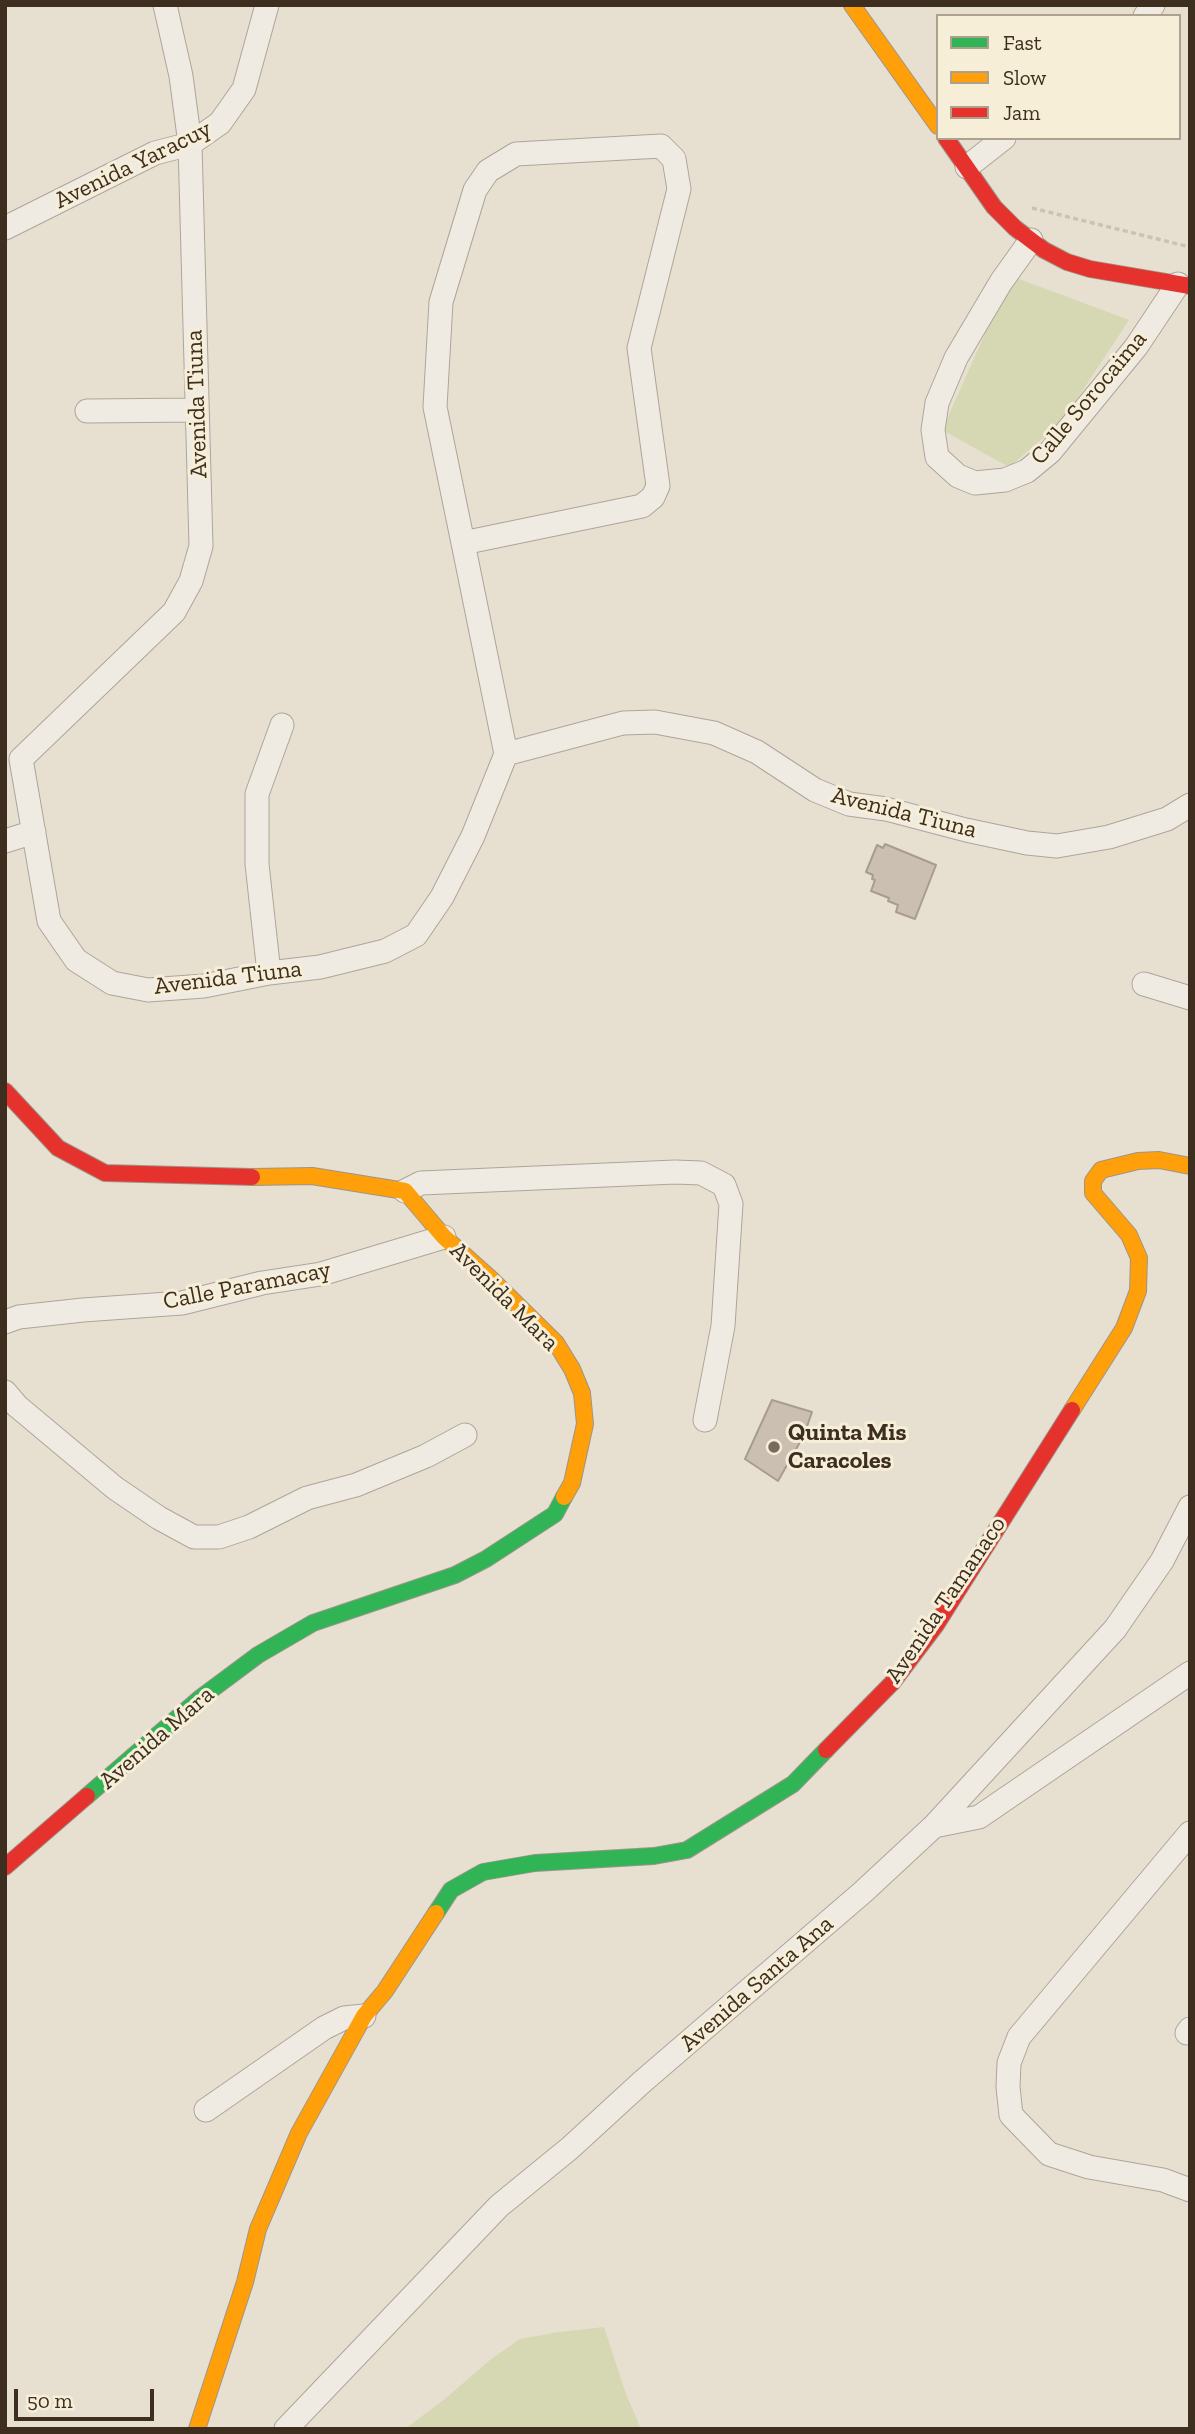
<!DOCTYPE html>
<style>
body{margin:0}
#map{position:relative;width:1195px;height:2434px;overflow:hidden;background:#e7e0d1;font-family:"Zilla Slab",serif}
canvas{display:block}
.frame{position:absolute;inset:0;border:7px solid #3d2e20;pointer-events:none}
.legend{position:absolute;left:936px;top:14px;width:245px;height:126px;box-sizing:border-box;background:#f7eed8;border:2px solid #ada18e;margin:0;padding:9px 12px;list-style:none;font-size:21px;color:#3d2e20}
.legend li{display:flex;align-items:center;gap:14px;height:35px}
.legend b{width:35px;border:2px solid #ada18e}
.scale{position:absolute;left:14px;top:2389px;width:140px;height:32px;box-sizing:border-box;border:4px solid #3d2e20;border-top:0;padding-left:9px;font-size:21px;line-height:24px;white-space:nowrap;color:#3d2e20;-webkit-text-stroke:5px #f7eed8;paint-order:stroke}
</style>
<div id="map">
<canvas width="1195" height="2434"></canvas>
<div class="frame"></div>
<ul class="legend">
<li><b style="height:9px;background:#30b455"></b>Fast</li>
<li><b style="height:9px;background:#ff9f0a"></b>Slow</li>
<li><b style="height:9px;background:#e5322d"></b>Jam</li>
</ul>
<div class="scale">50 m</div>
</div>
<script>
const ctx = document.querySelector('canvas').getContext('2d');
ctx.lineJoin = 'round';
function fillPath(path, color) { ctx.fillStyle = color; ctx.fill(path, 'evenodd'); }
const toPath = rows => new Path2D(rows.map(r => 'M' + r).join(''));
function strokePath(path, color, width, dash) { ctx.strokeStyle = color; ctx.lineWidth = width; ctx.lineCap = dash ? 'butt' : 'round'; ctx.setLineDash(dash || []); ctx.stroke(path); }
function write(font, color, halo, rows, align = 'center') {
  ctx.font = font + ' "Zilla Slab",serif'; ctx.lineWidth = 6; ctx.setLineDash([]); ctx.textBaseline = 'middle'; ctx.strokeStyle = halo; ctx.fillStyle = color; for (const [text, x, y, turn = 0] of rows) {
    ctx.save(); ctx.translate(x, y); ctx.rotate((+turn || 0) * Math.PI / 180); ctx.textAlign = isNaN(turn) ? turn : align; if (halo) ctx.strokeText(text, 0, 0); ctx.fillText(text, 0, 0); ctx.restore();
  }
}
const green = toPath([
 [1011,276,1129,320,1061,423,1009,467,942,430],
 [604,2327,626,2394,641,2429,405,2429,446,2398,490,2360,520,2339,559,2332]
]);
const building = toPath([
 [885,844,936,865,915,919,896,912,898,905,888,901,889,898,871,891,875,880,872,879,873,875,866,872,877,845,883,848,885,844],
 [772,1400,812,1412,804,1435,778,1481,745,1459,772,1400]
]);
const path = toPath([
 [1032,208,1190,247]
]);
const street = toPath([
 [1145,16,1153,5],
 [967,167,1004,138],
 [5,228,155,153,190,144,220,123,244,89,267,5],
 [1031,240,1001,282,956,358,937,403,933,430,937,457,958,476,975,483,1005,480,1027,471,1050,452,1136,347,1178,284],
 [87,411,197,410],
 [463,543,642,506,653,497,658,486,639,348,679,189,674,159,661,146,516,154,488,171,475,190,441,302,435,407,463,543,506,754],
 [21,759,49,921,76,960,112,983,148,990,204,986,269,973,320,967,385,951,416,935,442,897,473,836,506,754,623,723,655,722,714,733,757,752,815,790,849,804,886,809,966,830,1027,843,1057,846,1109,837,1167,819,1190,805],
 [21,759,174,612,191,581,201,546,190,144,181,76,165,5],
 [5,841,34,832],
 [269,973,257,864,257,794,282,725],
 [1144,984,1190,998],
 [405,1191,421,1183,675,1172,701,1173,724,1185,731,1204,723,1326,705,1420],
 [5,1322,19,1317,83,1310,182,1303,262,1283,321,1274,444,1237],
 [5,1392,17,1406,115,1488,159,1518,194,1537,219,1537,249,1527,307,1498,356,1485,426,1456,465,1435],
 [934,1826,979,1817,1190,1673],
 [1190,1833,1019,2037,1009,2063,1008,2087,1011,2115,1049,2154,1089,2167,1163,2180,1190,2190],
 [1187,2033,1190,2029],
 [206,2110,324,2028,344,2018,364,2016],
 [286,2429,499,2206,570,2148,642,2082,863,1892,934,1826,1115,1629,1162,1561,1190,1507]
]);
const fast = toPath([
 [87,1796,199,1699,258,1655,313,1623,455,1575,486,1559,555,1514,564,1497],
 [436,1913,451,1890,483,1872,535,1863,654,1856,687,1850,793,1784,826,1750]
]);
const slow = toPath([
 [852,5,938,126],
 [252,1177,312,1176,405,1191,444,1237,491,1279,556,1343,572,1369,582,1393,585,1424,572,1483,564,1497],
 [1072,1410,1124,1328,1138,1291,1139,1258,1129,1235,1093,1193,1093,1181,1101,1170,1138,1161,1159,1160,1190,1166],
 [197,2429,245,2282,258,2229,299,2133,364,2016,385,1991,436,1913]
]);
const jam = toPath([
 [946,138,994,207,1015,228,1044,250,1067,262,1090,269,1190,286],
 [5,1091,58,1148,105,1173,252,1177],
 [826,1750,892,1683,936,1625,1072,1410],
 [5,1867,87,1796]
]);
const markers = [
 [774,1447,7,"#786c5e"]
];
const streetNames = [
 ["Avenida Yaracuy",133,165,-26],
 ["Calle Sorocaima",1089,398,-50],
 ["Avenida Tiuna",197,404,-92],
 ["Avenida Tiuna",904,813,14],
 ["Avenida Tiuna",228,978,-7],
 ["Calle Paramacay",247,1286,-11],
 ["Avenida Mara",504,1297,45],
 ["Avenida Tamanaco",946,1600,-56],
 ["Avenida Mara",157,1738,-41],
 ["Avenida Santa Ana",757,1984,-41]
];
const poiNames = [
 ["Quinta Mis",788,1433],
 ["Caracoles",788,1461]
];
fillPath(green, '#d6d7b3');
fillPath(building, '#cbbfb2');
strokePath(building, '#a89c90', 2);
strokePath(street, '#ada599', 25);
strokePath(fast, '#9c958a', 18);
strokePath(slow, '#9c958a', 18);
strokePath(jam, '#9c958a', 18);
strokePath(path, '#c8c2b9', 3.5, [5, 3.5]);
strokePath(street, '#efebe3', 23);
strokePath(fast, '#30b455', 16);
strokePath(slow, '#ff9f0a', 16);
strokePath(jam, '#e5322d', 16);
for (const [x, y, r, color] of markers) { const dot = new Path2D(); dot.arc(x, y, r, 0, 2 * Math.PI); ctx.fillStyle = color; ctx.fill(dot); strokePath(dot, '#f7eed8', 2.5); }
write('24px', '#3d2e20', '#f7eed8', streetNames);
write('bold 24px', '#3d2e20', '#f7eed8', poiNames, 'left');
</script>
